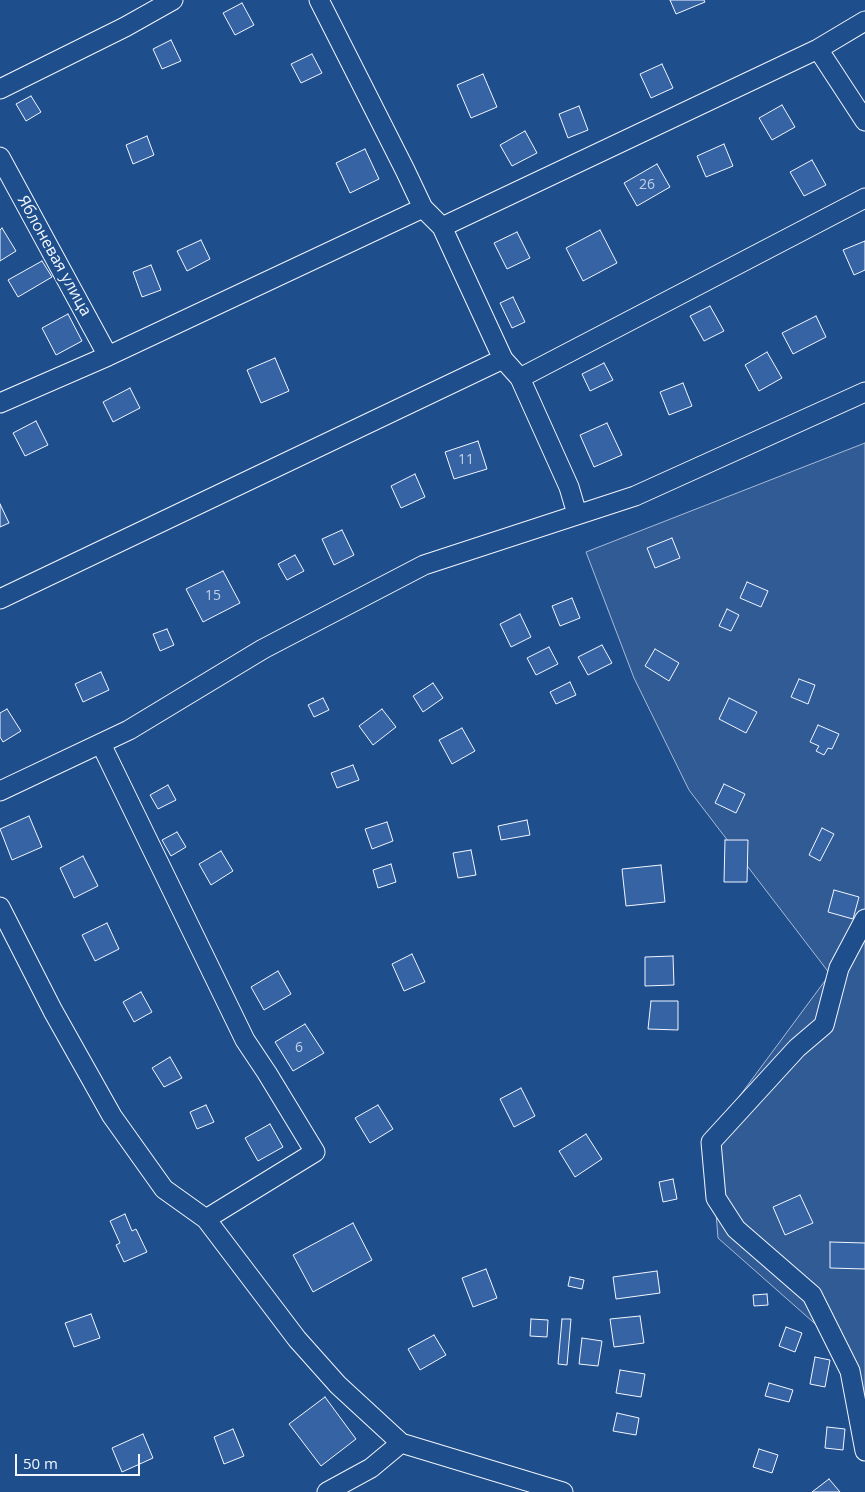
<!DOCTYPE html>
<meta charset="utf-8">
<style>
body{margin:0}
#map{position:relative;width:865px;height:1492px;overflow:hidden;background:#1f4e8c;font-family:"Open Sans",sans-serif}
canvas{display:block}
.scale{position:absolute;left:15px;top:1454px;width:125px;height:22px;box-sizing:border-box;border:2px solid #f2f6ff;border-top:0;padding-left:6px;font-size:15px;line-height:18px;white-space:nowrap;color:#f2f6ff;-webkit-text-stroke:4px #1f4e8c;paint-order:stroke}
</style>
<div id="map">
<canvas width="865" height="1492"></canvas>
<div class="scale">50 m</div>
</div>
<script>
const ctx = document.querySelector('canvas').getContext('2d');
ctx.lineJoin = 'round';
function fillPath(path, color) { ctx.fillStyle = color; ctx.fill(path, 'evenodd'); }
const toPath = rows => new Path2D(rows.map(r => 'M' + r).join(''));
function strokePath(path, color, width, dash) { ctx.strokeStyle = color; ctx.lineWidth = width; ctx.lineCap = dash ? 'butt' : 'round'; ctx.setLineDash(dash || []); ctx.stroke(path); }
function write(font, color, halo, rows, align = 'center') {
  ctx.font = font + ' "Open Sans",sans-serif'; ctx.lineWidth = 4; ctx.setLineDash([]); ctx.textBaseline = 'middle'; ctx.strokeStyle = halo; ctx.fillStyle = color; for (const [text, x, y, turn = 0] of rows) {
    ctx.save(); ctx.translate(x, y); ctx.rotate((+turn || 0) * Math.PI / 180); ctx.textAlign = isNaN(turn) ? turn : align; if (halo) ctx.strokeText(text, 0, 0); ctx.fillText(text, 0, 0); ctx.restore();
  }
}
const built = toPath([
 [865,443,865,1445,838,1344,718,1238,710,1136,830,974,689,790,634,678,586,552,865,443]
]);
const building = toPath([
 [670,0,704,0,705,2,676,14,670,0],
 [242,3,254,25,235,35,223,13,242,3],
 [171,40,181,61,162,69,153,49,171,40],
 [312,54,322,73,301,83,291,64,312,54],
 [662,64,673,88,651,98,640,74,662,64],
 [483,74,497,107,471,118,457,85,483,74],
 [31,96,41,112,26,121,16,104,31,96],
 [782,105,795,127,772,140,759,118,782,105],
 [579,106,588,130,568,138,559,114,579,106],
 [525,131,537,153,512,166,500,145,525,131],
 [147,136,154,155,133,164,126,145,147,136],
 [724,144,733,166,706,177,697,156,724,144],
 [365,149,379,179,350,193,336,163,365,149],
 [812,160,826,185,804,196,790,172,812,160],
 [657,164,670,187,637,206,624,183,657,164],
 [2,228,16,251,0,261,0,230,2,228],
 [600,230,617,263,583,281,566,248,600,230],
 [517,232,530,258,507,269,494,243,517,232],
 [201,240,210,259,187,271,177,251,201,240],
 [865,241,865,270,854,275,843,250,865,241],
 [42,261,52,277,18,297,8,280,42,261],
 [151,265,161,290,142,297,133,272,151,265],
 [513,297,525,322,512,328,500,303,513,297],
 [710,306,724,331,704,341,690,316,710,306],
 [68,314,82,341,56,355,42,328,68,314],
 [816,316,826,337,793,354,782,333,816,316],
 [767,352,782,378,759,391,745,365,767,352],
 [275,358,289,391,261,403,247,370,275,358],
 [604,363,613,380,590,391,582,374,604,363],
 [683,383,692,406,669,415,660,392,683,383],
 [130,388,140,408,113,422,103,402,130,388],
 [36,421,48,445,25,456,13,433,36,421],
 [607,423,622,455,594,467,580,435,607,423],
 [478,441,487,469,454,479,445,452,478,441],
 [415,474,425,497,401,508,391,486,415,474],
 [0,504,9,523,0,527,0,504],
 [342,530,354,555,334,565,322,539,342,530],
 [672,538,680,558,655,568,647,548,672,538],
 [295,555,304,571,287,580,278,564,295,555],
 [223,571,240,603,203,622,186,589,223,571],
 [747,582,768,591,761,607,740,598,747,582],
 [572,598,580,618,560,626,552,606,572,598],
 [727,609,739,615,731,631,719,626,727,609],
 [520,614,531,637,511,647,500,624,520,614],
 [167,629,174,645,160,651,153,634,167,629],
 [602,645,612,663,588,675,578,657,602,645],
 [549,647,558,664,536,675,527,658,549,647],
 [655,649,679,663,669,681,645,666,655,649],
 [101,672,109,690,83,702,75,684,101,672],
 [799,679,815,685,808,704,791,697,799,679],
 [570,682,576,695,556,704,550,692,570,682],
 [433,683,443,698,423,712,413,696,433,683],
 [323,698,329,710,314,717,308,705,323,698],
 [729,698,757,712,746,733,719,719,729,698],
 [7,709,21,731,3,742,0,737,0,713,7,709],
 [382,709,396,727,373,745,359,726,382,709],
 [818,725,839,734,832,749,828,748,824,755,816,751,819,746,810,742,818,725],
 [462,728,475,751,452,764,439,740,462,728],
 [353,765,359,780,337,788,331,773,353,765],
 [724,784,745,794,736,813,715,803,724,784],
 [168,785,176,800,158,809,150,795,168,785],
 [29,816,42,847,12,860,0,829,29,816],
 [527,820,530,835,501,840,498,826,527,820],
 [387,822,393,841,372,849,365,829,387,822],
 [822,828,834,834,820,861,809,855,822,828],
 [177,832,186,847,171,856,162,840,177,832],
 [725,840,748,840,747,882,724,882,725,840],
 [471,850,476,875,458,878,453,853,471,850],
 [221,851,233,871,211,885,199,864,221,851],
 [83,856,98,886,74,898,60,868,83,856],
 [391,864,396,882,378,888,373,870,391,864],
 [661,865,665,902,626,906,622,869,661,865],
 [834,890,859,897,853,919,828,912,834,890],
 [107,923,119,949,95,961,82,935,107,923],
 [412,954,425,982,404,991,392,964,412,954],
 [673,956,674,985,645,986,645,957,673,956],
 [278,971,291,994,264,1010,251,987,278,971],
 [141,992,152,1012,134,1022,123,1002,141,992],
 [651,1001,678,1001,678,1030,648,1029,651,1001],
 [305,1024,324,1053,293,1071,275,1042,305,1024],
 [170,1057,182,1078,164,1087,152,1068,170,1057],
 [521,1088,535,1116,514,1127,500,1099,521,1088],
 [206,1105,214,1122,197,1129,190,1112,206,1105],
 [378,1105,393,1129,370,1143,355,1118,378,1105],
 [270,1124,283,1147,258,1161,245,1138,270,1124],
 [586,1134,602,1159,575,1177,559,1151,586,1134],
 [673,1179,677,1199,663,1202,659,1182,673,1179],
 [800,1195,813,1223,785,1235,773,1207,800,1195],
 [125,1214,132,1231,136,1229,147,1252,124,1262,116,1245,120,1243,110,1221,125,1214],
 [353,1223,372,1260,313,1292,293,1255,353,1223],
 [830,1242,865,1243,865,1269,830,1268,830,1242],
 [486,1269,497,1298,473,1307,462,1278,486,1269],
 [657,1271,660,1293,616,1299,613,1277,657,1271],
 [570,1277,584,1280,582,1289,568,1286,570,1277],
 [767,1294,768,1305,754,1306,753,1295,767,1294],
 [91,1314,100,1338,74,1347,65,1323,91,1314],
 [640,1316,644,1343,614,1347,610,1319,640,1316],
 [531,1319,548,1320,547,1337,530,1336,531,1319],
 [562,1319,571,1319,567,1365,558,1364,562,1319],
 [786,1327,802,1333,795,1352,779,1346,786,1327],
 [434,1335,446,1355,420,1370,408,1349,434,1335],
 [582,1338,602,1341,598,1366,579,1364,582,1338],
 [815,1357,830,1360,825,1387,810,1384,815,1357],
 [620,1370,645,1374,641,1397,616,1393,620,1370],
 [769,1383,793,1390,789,1402,765,1396,769,1383],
 [325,1397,356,1439,321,1466,289,1424,325,1397],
 [617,1413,639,1418,636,1435,613,1431,617,1413],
 [827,1427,845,1429,843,1450,825,1448,827,1427],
 [233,1429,244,1456,224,1464,214,1437,233,1429],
 [143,1434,153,1458,122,1472,112,1448,143,1434],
 [759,1449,778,1455,772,1473,753,1467,759,1449],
 [829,1479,840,1492,812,1492,829,1479]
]);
const minor = toPath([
 [319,0,405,170,423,208,442,227,503,359,520,378,569,487,577,514],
 [818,49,865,121],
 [0,89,125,27,173,0],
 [0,157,108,356],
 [442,227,818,49,865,21],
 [520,378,865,198],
 [0,403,108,356,423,208],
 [0,599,503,359],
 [101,744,245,1040,267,1073,315,1152,206,1219],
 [0,791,129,730,263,649,424,565,635,496,865,392],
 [0,907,53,1011,112,1116,164,1189,206,1219,297,1339,338,1385,401,1443,563,1492],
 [865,919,839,968,824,1025,797,1048,711,1142,716,1198,736,1229,812,1295,850,1371,865,1451],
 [327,1492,371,1468,401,1443]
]);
const numberNames = [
 ["26",647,185],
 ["11",466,460],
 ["15",213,596],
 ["6",299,1048]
];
const streetNames = [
 ["Яблоневая улица",54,256,61]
];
fillPath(built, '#305b95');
strokePath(built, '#a8bbd7', 1);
fillPath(building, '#3563a3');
strokePath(building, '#f2f6ff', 1);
strokePath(minor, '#f2f6ff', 21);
strokePath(minor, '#1f4e8c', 19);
write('14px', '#c3d1e8', null, numberNames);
write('16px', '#f2f6ff', '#1f4e8c', streetNames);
</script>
